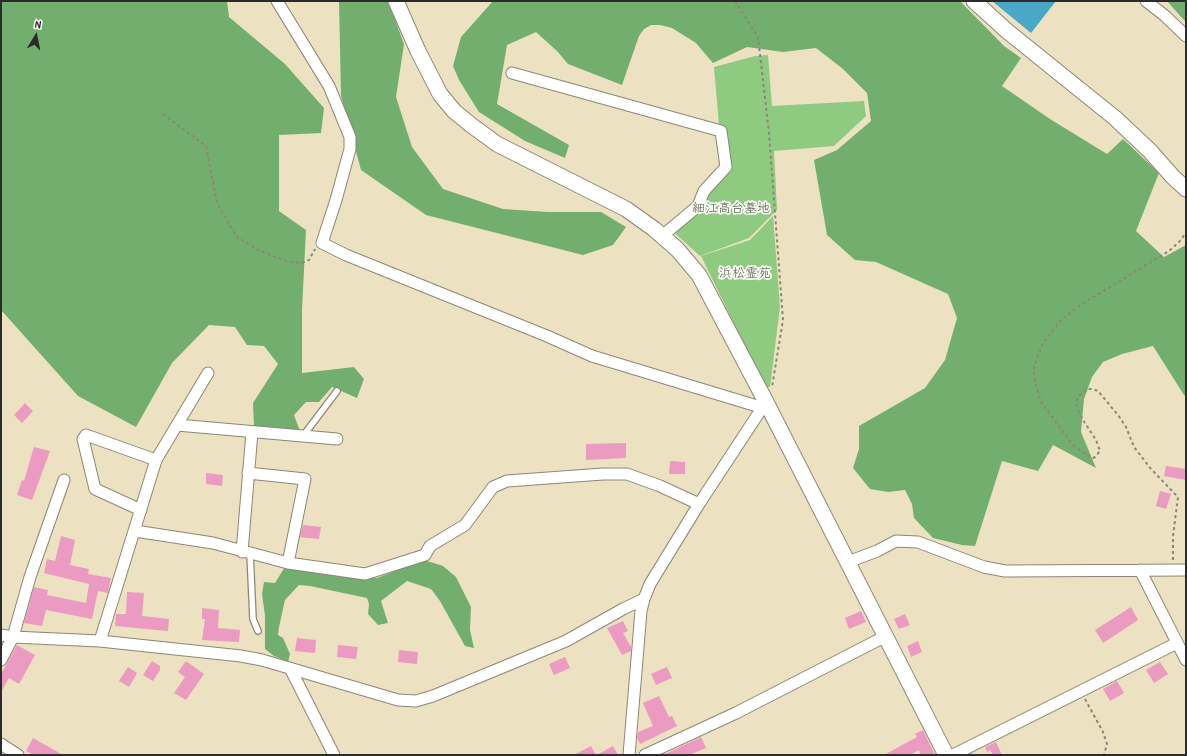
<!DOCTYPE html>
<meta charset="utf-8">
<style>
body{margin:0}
#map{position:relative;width:1187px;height:756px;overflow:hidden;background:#ece2c1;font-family:"Patrick Hand",sans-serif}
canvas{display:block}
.frame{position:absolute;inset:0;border:2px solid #2b2b2b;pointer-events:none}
.north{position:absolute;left:16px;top:16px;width:40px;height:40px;-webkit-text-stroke:3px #fdfcf7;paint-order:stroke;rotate:10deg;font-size:11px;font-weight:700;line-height:16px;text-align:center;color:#2b2b2b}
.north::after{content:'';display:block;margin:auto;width:14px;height:18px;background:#2b2b2b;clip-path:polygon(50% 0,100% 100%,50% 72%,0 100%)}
</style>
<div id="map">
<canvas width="1187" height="756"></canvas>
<div class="frame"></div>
<div class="north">N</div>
</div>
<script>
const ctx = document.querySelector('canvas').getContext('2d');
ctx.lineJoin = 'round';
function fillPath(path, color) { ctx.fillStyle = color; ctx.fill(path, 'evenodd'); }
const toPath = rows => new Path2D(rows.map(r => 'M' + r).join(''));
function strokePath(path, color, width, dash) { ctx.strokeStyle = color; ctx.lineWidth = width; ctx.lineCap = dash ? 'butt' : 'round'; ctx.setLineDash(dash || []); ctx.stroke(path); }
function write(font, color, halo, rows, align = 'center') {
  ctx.font = font + ' "Patrick Hand","Klee One",sans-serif'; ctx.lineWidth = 3.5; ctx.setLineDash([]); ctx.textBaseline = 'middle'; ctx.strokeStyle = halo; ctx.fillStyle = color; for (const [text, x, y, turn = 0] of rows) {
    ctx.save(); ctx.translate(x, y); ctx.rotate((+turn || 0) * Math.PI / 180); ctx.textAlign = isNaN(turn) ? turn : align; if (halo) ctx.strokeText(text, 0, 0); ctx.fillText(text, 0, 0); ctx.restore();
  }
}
const green = toPath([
 [768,55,772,106,864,101,866,116,834,146,774,151,777,210,749,238,700,256,667,226,698,203,723,172,714,67,755,56],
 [773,216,780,307,770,387,765,387,701,256,750,240]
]);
const forest = toPath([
 [1,1,227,1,229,17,285,64,324,108,321,133,279,135,279,211,306,230,302,309,302,373,354,367,364,379,357,398,332,387,319,402,306,402,294,415,300,431,254,426,253,403,278,364,264,346,247,345,235,327,209,325,172,363,136,427,78,396,1,310],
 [339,1,388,1,404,44,396,97,412,147,443,189,503,209,548,212,601,212,626,227,613,245,583,255,426,215,361,170,341,96],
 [493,1,960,1,1004,46,1021,58,1002,86,1050,119,1107,154,1123,139,1159,173,1136,231,1164,257,1186,245,1186,396,1184,395,1153,346,1122,354,1103,362,1092,377,1084,399,1081,432,1096,468,1053,445,1038,471,1002,461,975,546,962,545,933,538,914,518,912,504,905,490,888,492,870,489,853,468,859,449,859,426,925,388,945,360,957,318,948,294,876,262,855,260,827,235,814,160,837,150,871,121,867,93,843,69,816,48,783,52,747,47,713,63,696,43,672,28,660,25,651,25,644,29,639,36,622,85,568,64,557,51,536,32,507,45,497,104,569,145,565,158,525,141,479,112,459,80,453,66,461,37],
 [1167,1,1186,1,1186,22,1182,18],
 [424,560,443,566,456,577,471,607,470,630,474,648,465,646,440,601,431,589,407,581,381,601,388,623,378,625,368,614,369,604,367,598,310,586,299,585,285,600,279,627,278,635,283,638,290,654,288,662,274,656,265,649,265,616,262,594,264,582,275,583,286,565,312,570,377,578]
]);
const water = toPath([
 [992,1,1056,1,1031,33]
]);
const building = toPath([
 [25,403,33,411,22,423,14,415],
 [626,443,626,458,586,460,586,444],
 [34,447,50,451,32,500,17,495,22,480,24,481],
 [670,461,685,462,685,474,669,474],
 [1166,466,1186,469,1186,480,1164,476],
 [206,473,223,475,222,486,206,484],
 [1160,491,1171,494,1166,509,1156,506],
 [303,525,321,527,319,539,300,537],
 [61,536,75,540,70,565,89,569,88,574,111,578,108,593,98,591,92,619,46,610,42,626,24,623,34,587,48,590,47,595,86,603,89,584,44,573,47,559,55,561],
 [127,592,144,593,142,616,169,619,168,631,115,626,116,614,126,614],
 [1131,607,1138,620,1103,643,1095,630],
 [202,608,219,610,218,628,240,630,239,642,202,640,205,619,202,619],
 [861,611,866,622,849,629,845,618],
 [905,614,910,625,899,629,894,619],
 [623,621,628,631,623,633,631,647,631,651,622,655,607,628],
 [297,638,316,640,315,653,295,651],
 [918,641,922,652,911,657,907,646],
 [17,645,35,655,19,684,9,678,1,692,1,674],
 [338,645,358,647,356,659,337,657],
 [399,650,418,652,417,664,398,662],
 [565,657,570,668,554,675,549,664],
 [152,661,160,666,160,670,153,681,143,675],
 [186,661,204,674,186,700,174,693,185,677,178,672],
 [1160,662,1168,674,1154,683,1146,670],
 [128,667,137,673,129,687,119,681],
 [667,667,672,678,656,685,651,674],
 [1117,681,1124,693,1110,701,1103,689],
 [659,696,669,717,672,716,677,726,640,744,637,738,638,732,653,726,643,703],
 [923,730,935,755,921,755,919,750,910,755,884,755,917,737,915,734],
 [701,737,706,748,689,755,663,755],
 [33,738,63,755,34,755,26,751],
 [996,742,1002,755,993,755,990,750,987,752,985,747],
 [591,746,596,755,574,755],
 [613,746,618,755,597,755]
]);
const path = toPath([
 [735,1,758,37,769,133,783,320,772,387],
 [163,114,206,146,217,203,236,236,258,250,289,262,302,263,309,260,315,249],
 [1173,560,1173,536,1178,497,1151,469,1134,447,1126,427,1118,415,1098,391,1093,389,1088,389,1080,395,1076,402,1077,408,1083,420,1096,440,1100,451,1095,457,1093,458,1088,456,1072,444,1041,402,1036,385,1034,373,1035,364,1042,345,1061,320,1079,306,1169,251,1179,242,1186,233],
 [1085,699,1103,732,1107,744,1104,755]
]);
const lane = toPath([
 [303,436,337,391],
 [250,553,253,619,258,631]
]);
const street = toPath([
 [277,1,329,86,350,137,350,149,336,200,322,243,346,255,547,336,592,356,757,406,766,402],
 [1146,1,1164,15,1186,36],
 [512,73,721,131,726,167,704,191,698,206,662,236],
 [177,425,337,439],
 [248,473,305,479,288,563],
 [64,480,30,577,13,637,100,641,241,656,262,660,398,700,416,701,433,696,566,641,623,609,644,599,650,584,699,504,766,402],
 [141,510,95,489,83,439,86,435,156,460],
 [135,531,213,543,288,563,365,574,425,555,430,546,465,525,493,487,507,481,603,474,627,474,660,486,699,504],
 [242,552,252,432],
 [848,562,877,551,896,541,918,542,984,567,1005,571,1186,570],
 [1140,570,1186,660],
 [1,635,13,637,1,660],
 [100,641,156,460,208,373],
 [291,670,334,755],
 [1,744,18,755],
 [629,755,641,611,644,599],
 [645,755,736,713,886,636],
 [953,755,1177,643]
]);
const secondary = toPath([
 [396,1,418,51,440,94,454,111,471,125,497,144,626,209,654,229,677,249,699,275,766,402,946,755],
 [974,1,1007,31,1115,118,1150,151,1173,177,1186,189]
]);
const parkNames = [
 ["細江高台墓地",731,209],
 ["浜松霊苑",745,274]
];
fillPath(green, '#8ecb81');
fillPath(forest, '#72af6f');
fillPath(water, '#4aa7c8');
fillPath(building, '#eb9ac1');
strokePath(lane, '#8c8676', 8);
strokePath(street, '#8c8676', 13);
strokePath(secondary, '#8c8676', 17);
strokePath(path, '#8c8676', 2, [3, 3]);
strokePath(lane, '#fff', 5.5);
strokePath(street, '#fff', 11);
strokePath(secondary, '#fff', 15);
write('13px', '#495b45', '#fdfcf7', parkNames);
</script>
